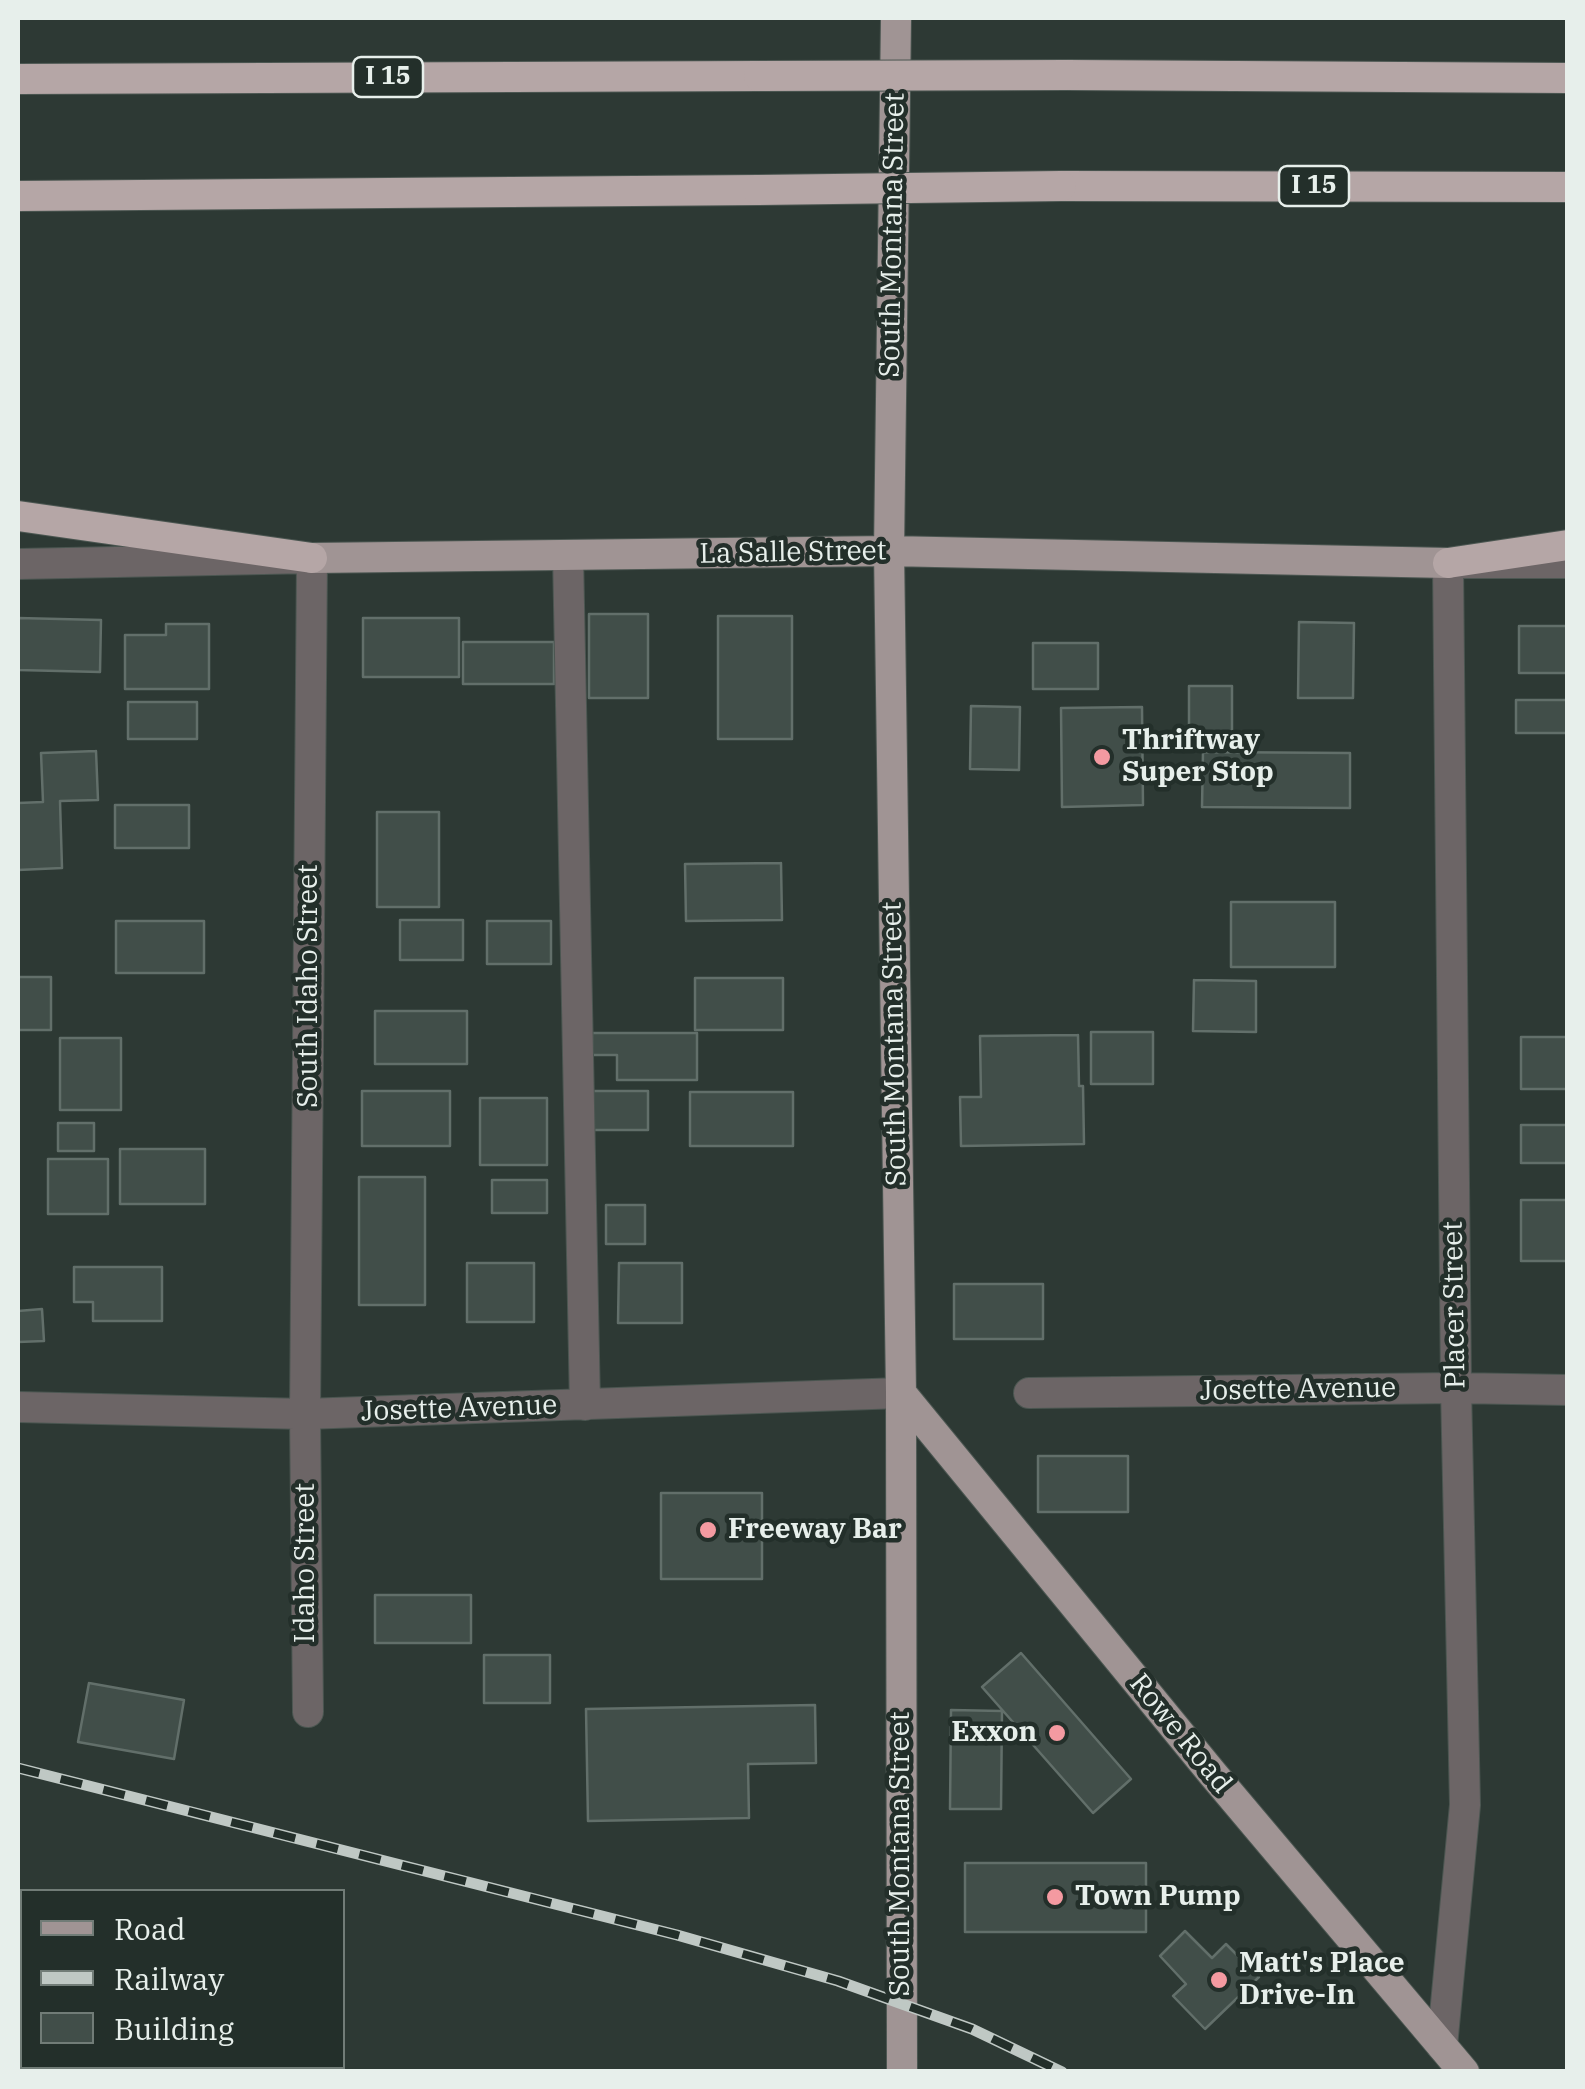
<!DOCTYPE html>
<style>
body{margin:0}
#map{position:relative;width:1585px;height:2089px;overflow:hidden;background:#2d3934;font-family:"IBM Plex Serif",serif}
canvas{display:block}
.frame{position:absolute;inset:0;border:20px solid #e7efeb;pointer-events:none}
.legend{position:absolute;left:20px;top:1889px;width:325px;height:180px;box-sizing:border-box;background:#232f2a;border:2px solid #717c77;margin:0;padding:12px 18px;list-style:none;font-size:30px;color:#e7efeb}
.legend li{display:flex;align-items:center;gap:20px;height:50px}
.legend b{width:50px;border:2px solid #717c77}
</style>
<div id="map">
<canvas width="1585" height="2089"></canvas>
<div class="frame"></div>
<ul class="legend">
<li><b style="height:12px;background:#a09494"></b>Road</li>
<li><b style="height:12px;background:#bfc8c4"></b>Railway</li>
<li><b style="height:28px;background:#414e49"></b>Building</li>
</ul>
</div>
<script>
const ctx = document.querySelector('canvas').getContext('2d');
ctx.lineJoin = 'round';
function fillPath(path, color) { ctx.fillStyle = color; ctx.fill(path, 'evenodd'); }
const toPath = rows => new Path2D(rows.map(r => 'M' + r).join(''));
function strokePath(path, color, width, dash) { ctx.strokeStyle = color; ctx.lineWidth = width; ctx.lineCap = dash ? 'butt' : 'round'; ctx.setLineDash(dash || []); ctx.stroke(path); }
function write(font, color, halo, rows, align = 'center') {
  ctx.font = font + ' "IBM Plex Serif",serif'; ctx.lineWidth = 9; ctx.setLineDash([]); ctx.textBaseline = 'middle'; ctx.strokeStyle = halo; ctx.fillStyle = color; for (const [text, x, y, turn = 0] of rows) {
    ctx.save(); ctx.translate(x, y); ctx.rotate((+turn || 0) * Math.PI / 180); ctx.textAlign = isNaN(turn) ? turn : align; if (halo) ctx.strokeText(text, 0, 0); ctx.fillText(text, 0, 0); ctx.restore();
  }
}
const building = toPath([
 [589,614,648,614,648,698,589,698,589,614],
 [718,616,792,616,792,739,718,739,718,616],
 [18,618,101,620,100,672,18,670,18,618],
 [363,618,459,618,459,677,363,677,363,618],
 [1299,622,1354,623,1353,698,1298,698,1299,622],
 [166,624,209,624,209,689,125,689,125,635,166,635,166,624],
 [1519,626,1568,626,1568,673,1519,673,1519,626],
 [463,642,554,642,554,684,463,684,463,642],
 [1033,643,1098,643,1098,689,1033,689,1033,643],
 [1189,686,1232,686,1232,739,1189,739,1189,686],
 [1516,700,1568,700,1568,733,1516,733,1516,700],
 [128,702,197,702,197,739,128,739,128,702],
 [971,706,1020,707,1019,770,970,769,971,706],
 [1142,707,1143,805,1062,807,1061,708,1142,707],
 [96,751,98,800,60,801,62,868,18,870,18,803,43,802,41,753,96,751],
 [1203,752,1350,753,1350,808,1202,807,1203,752],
 [115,805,189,805,189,848,115,848,115,805],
 [377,812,439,812,439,907,377,907,377,812],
 [781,863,782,920,686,921,685,864,781,863],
 [1231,902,1335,902,1335,967,1231,967,1231,902],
 [400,920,463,920,463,960,400,960,400,920],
 [116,921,204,921,204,973,116,973,116,921],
 [487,921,551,921,551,964,487,964,487,921],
 [18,977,51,977,51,1030,18,1030,18,977],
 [695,978,783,978,783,1030,695,1030,695,978],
 [1194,980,1256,981,1256,1032,1193,1031,1194,980],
 [375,1011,467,1011,467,1064,375,1064,375,1011],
 [1091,1032,1153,1032,1153,1084,1091,1084,1091,1032],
 [592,1033,697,1033,697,1080,617,1080,617,1055,592,1055,592,1033],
 [1078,1035,1079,1086,1083,1086,1084,1144,961,1146,960,1097,981,1097,980,1036,1078,1035],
 [1521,1037,1568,1037,1568,1089,1521,1089,1521,1037],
 [60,1038,121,1038,121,1110,60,1110,60,1038],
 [362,1091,450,1091,450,1146,362,1146,362,1091],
 [590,1091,648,1091,648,1130,590,1130,590,1091],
 [690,1092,793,1092,793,1146,690,1146,690,1092],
 [480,1098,547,1098,547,1165,480,1165,480,1098],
 [58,1123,94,1123,94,1151,58,1151,58,1123],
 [1521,1125,1568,1125,1568,1163,1521,1163,1521,1125],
 [120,1149,205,1149,205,1204,120,1204,120,1149],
 [48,1159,108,1159,108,1214,48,1214,48,1159],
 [359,1177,425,1177,425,1305,359,1305,359,1177],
 [492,1180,547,1180,547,1213,492,1213,492,1180],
 [1521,1200,1568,1200,1568,1261,1521,1261,1521,1200],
 [606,1205,645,1205,645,1244,606,1244,606,1205],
 [467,1263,534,1263,534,1322,467,1322,467,1263],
 [619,1263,682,1263,682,1323,618,1323,619,1263],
 [74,1267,162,1267,162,1321,93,1321,93,1302,74,1302,74,1267],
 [954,1284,1043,1284,1043,1339,954,1339,954,1284],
 [42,1309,44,1341,18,1342,18,1311,42,1309],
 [1038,1456,1128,1456,1128,1512,1038,1512,1038,1456],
 [661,1493,762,1493,762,1579,661,1579,661,1493],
 [375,1595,471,1595,471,1643,375,1643,375,1595],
 [1021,1653,1131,1779,1093,1813,982,1687,1021,1653],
 [484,1655,550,1655,550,1703,484,1703,484,1655],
 [89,1683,184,1700,174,1759,78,1742,89,1683],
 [815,1705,816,1763,748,1764,749,1818,588,1821,586,1709,815,1705],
 [951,1710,1002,1711,1001,1809,950,1809,951,1710],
 [965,1863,1146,1863,1146,1932,965,1932,965,1863],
 [1185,1931,1212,1958,1226,1944,1259,1977,1205,2029,1173,1996,1186,1984,1160,1956,1185,1931]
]);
const minor = toPath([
 [568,555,585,1405],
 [18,564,312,558,305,1414,308,1712],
 [1029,1393,1456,1388,1568,1390],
 [18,1407,305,1414,901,1393],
 [1442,2046,1465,1805,1456,1388,1448,563,1568,563]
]);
const major = toPath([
 [896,18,889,551,901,1393,902,2072],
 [312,558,889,551,1448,563],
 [901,1393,1212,1773,1464,2072]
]);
const highway = toPath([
 [1067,75,1568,78],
 [18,79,759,76],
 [1061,186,1568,187],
 [18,196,758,190],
 [18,516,312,558],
 [1448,563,1568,545]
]);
const rail = toPath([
 [18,1768,677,1935,838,1981,972,2029,1062,2072]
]);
const highwayBridge = toPath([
 [759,76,1067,75],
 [758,190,1061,186]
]);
const markers = [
 [1102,757,10,"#f49aa1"],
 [708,1530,10,"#f49aa1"],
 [1057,1733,10,"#f49aa1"],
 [1055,1897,10,"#f49aa1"],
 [1219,1980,10,"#f49aa1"]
];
const shields = [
 [388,77,70],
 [1314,186,70]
];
const shieldNames = [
 ["I 15",388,77],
 ["I 15",1314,186]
];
const streetNames = [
 ["South Montana Street",893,235,-89],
 ["La Salle Street",793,553,-1],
 ["South Idaho Street",309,986,-90],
 ["South Montana Street",895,1044,-91],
 ["Placer Street",1455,1305,-91],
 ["Josette Avenue",1298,1390,-1],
 ["Josette Avenue",459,1409,-2],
 ["Idaho Street",306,1563,-90],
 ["Rowe Road",1180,1734,51],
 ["South Montana Street",901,1854,-90]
];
const poiNames = [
 ["Thriftway",1122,741],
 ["Super Stop",1122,773],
 ["Freeway Bar",728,1530],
 ["Exxon",1037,1733,"right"],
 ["Town Pump",1075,1897],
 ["Matt's Place",1239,1964],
 ["Drive-In",1239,1996]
];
fillPath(building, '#414e49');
strokePath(building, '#626f6a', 2.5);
strokePath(minor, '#4b5651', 32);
strokePath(major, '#4b5651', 32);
strokePath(highway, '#4b5651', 32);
strokePath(minor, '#6c6566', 30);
strokePath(major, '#a09494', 30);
strokePath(highway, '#b5a6a6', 30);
strokePath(rail, '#bfc8c4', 11);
strokePath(rail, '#232f2a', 8, [22]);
strokePath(highwayBridge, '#4b5651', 32, []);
strokePath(highwayBridge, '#b5a6a6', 30);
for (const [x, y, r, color] of markers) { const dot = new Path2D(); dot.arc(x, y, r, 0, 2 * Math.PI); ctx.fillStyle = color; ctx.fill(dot); strokePath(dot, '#232f2a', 4); }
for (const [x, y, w] of shields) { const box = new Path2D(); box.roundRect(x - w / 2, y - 20, w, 40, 8); ctx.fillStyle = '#232f2a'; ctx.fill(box); strokePath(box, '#e7efeb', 2.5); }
write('bold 25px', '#e7efeb', null, shieldNames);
write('28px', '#e7efeb', '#232f2a', streetNames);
write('bold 28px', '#e7efeb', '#232f2a', poiNames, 'left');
</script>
